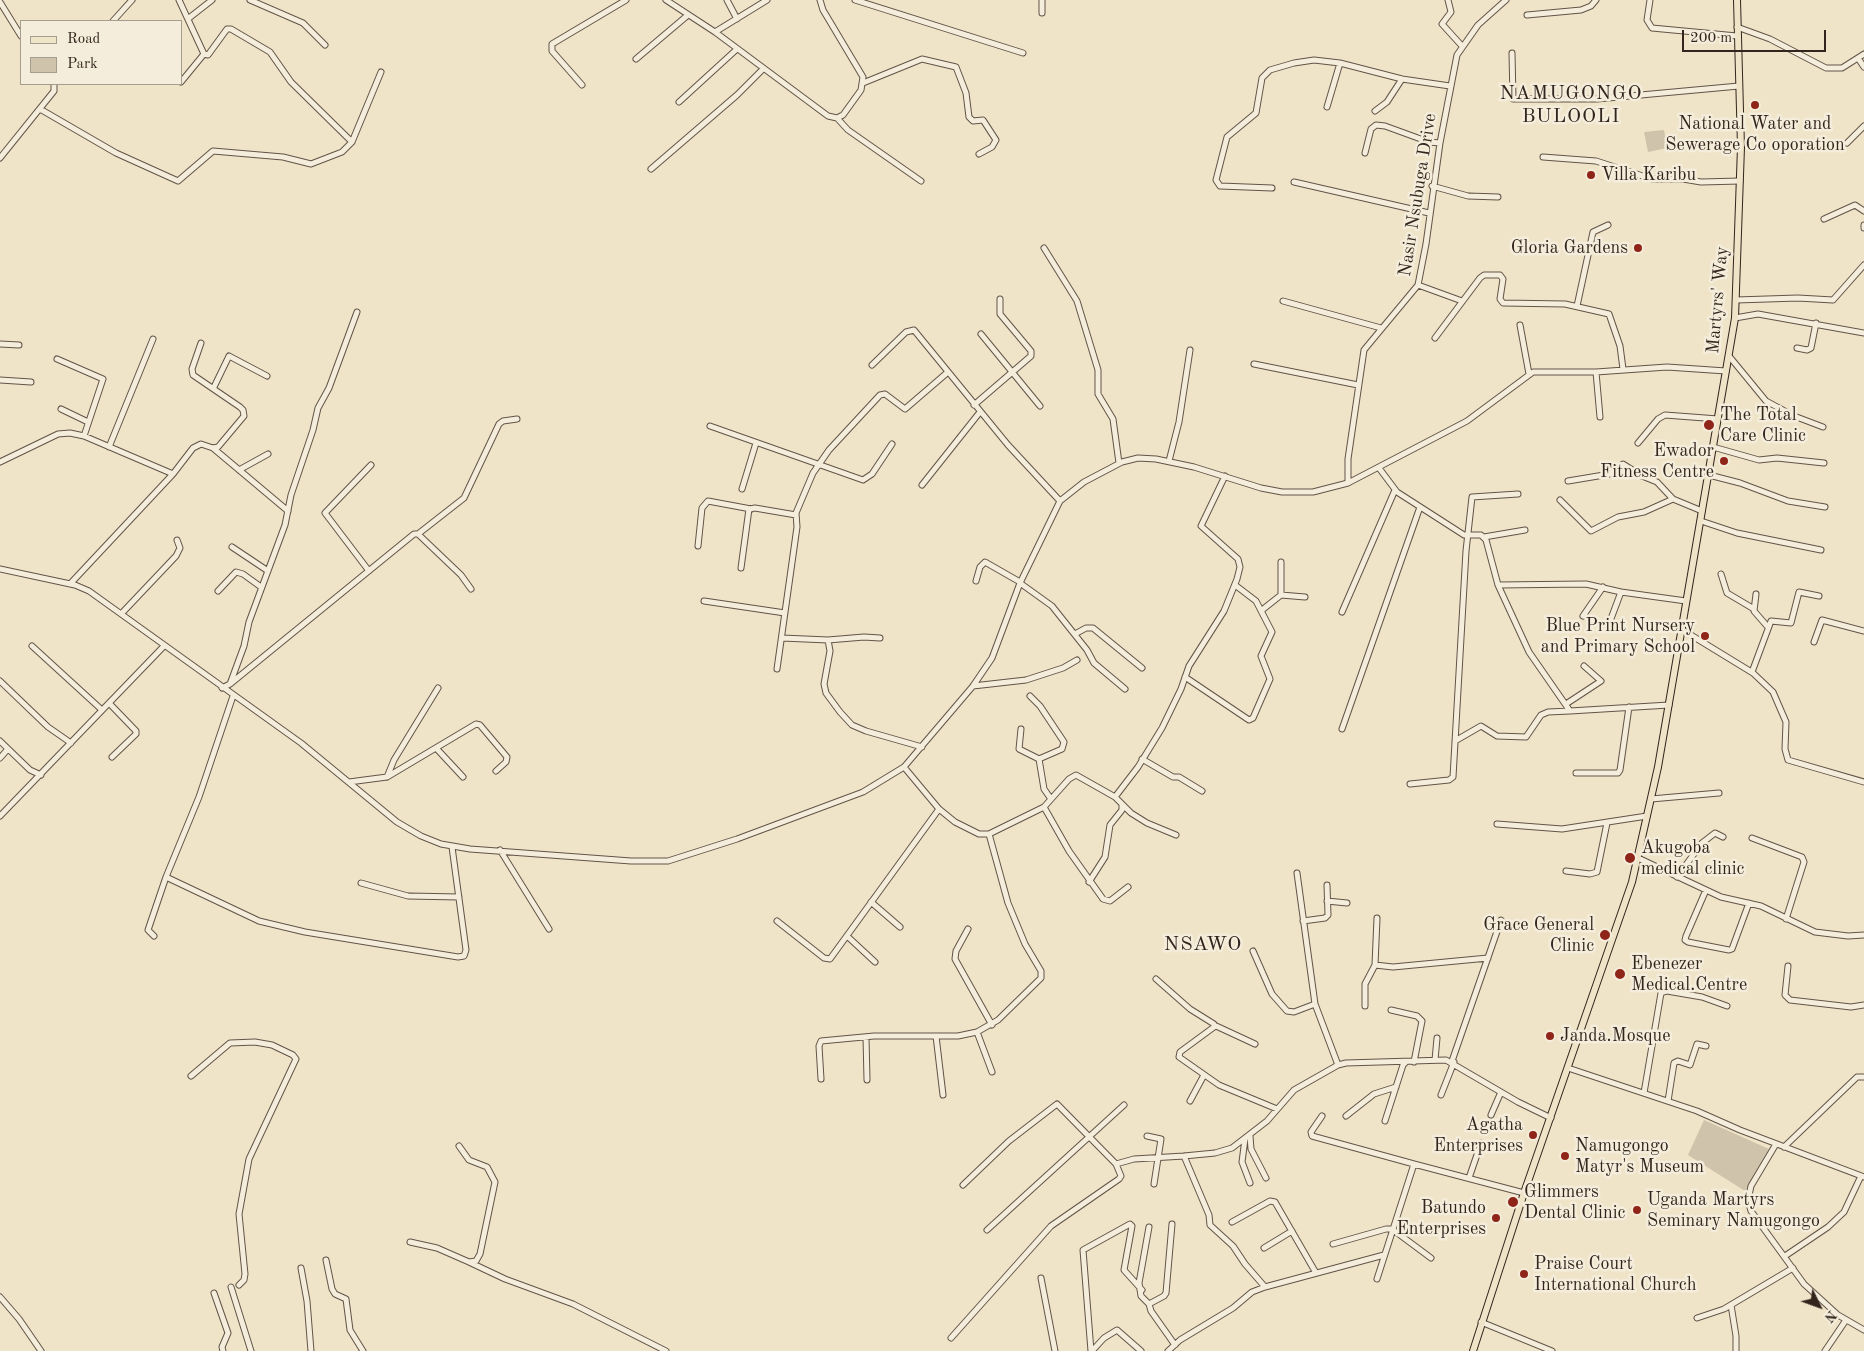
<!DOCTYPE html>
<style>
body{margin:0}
#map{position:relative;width:1864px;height:1351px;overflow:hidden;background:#efe3c8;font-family:"Old Standard TT",serif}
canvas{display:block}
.legend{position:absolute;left:20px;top:20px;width:162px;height:65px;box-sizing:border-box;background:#f5eddb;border:1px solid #a79d8f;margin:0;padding:6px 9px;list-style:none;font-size:15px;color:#33251d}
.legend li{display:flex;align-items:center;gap:10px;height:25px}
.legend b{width:25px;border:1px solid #a79d8f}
.north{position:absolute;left:1794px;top:1281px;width:50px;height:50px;-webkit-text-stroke:4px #f5eddb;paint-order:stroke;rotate:132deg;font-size:14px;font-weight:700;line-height:20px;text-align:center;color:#33251d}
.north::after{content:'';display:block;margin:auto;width:18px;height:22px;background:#33251d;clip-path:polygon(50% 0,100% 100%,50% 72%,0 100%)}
.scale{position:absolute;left:1682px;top:30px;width:144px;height:22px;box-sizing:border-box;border:2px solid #33251d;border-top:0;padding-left:6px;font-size:15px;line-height:18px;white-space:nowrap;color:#33251d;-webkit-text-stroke:4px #f5eddb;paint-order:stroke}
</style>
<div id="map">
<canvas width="1864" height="1351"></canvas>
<ul class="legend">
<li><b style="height:6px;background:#efe3c8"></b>Road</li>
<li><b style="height:14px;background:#cfc3ab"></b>Park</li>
</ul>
<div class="north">N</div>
<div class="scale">200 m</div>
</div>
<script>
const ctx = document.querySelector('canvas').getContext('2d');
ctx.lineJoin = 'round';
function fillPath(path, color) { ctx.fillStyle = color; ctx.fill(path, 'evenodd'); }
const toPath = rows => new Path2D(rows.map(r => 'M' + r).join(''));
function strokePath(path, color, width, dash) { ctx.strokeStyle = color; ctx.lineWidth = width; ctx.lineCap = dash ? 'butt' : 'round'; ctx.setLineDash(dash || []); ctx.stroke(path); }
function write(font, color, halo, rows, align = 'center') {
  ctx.font = font + ' "Old Standard TT",serif'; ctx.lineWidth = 5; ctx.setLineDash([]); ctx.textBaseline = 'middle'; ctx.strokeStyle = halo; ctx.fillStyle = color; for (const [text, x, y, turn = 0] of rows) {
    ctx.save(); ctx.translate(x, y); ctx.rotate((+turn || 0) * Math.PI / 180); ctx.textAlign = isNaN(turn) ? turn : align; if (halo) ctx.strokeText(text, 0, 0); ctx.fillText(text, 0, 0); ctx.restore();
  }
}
const green = toPath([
 [1664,130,1667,148,1648,152,1644,132],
 [1704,1120,1769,1149,1745,1191,1688,1155]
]);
const minor = toPath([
 [179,0,204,54],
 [250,0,303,23,325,45],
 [666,0,715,32,828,116,837,118,843,115,861,90,863,77,823,10,820,0],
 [727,0,737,19],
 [855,0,1023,53],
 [1448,0,1451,12,1442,24,1462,46],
 [1650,0,1647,20,1652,28,1737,36],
 [0,2,21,36],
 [1042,13,1042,0],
 [1527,15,1581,10,1591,6,1596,0],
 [189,18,212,0],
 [113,21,132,0],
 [1737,27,1770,39,1826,68,1842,68,1864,54],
 [715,32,767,0],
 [1512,53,1513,99,1597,99,1739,86],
 [1858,58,1864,67],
 [636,59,688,15],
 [181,82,204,54,208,55,227,29,231,29,270,52,291,82,352,142],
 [863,83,922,59,956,67,966,93,969,117,973,121,983,120,996,140,992,147,979,154],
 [582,85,552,51,552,44,626,0],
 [679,102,737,49],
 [1327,107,1340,63],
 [40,109,116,153,178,181,213,151,283,157,311,164,342,152,352,142,381,72],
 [1375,111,1387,102,1402,79],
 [837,118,848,130,921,181],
 [1847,143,1864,126],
 [1365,153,1371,129,1376,125,1385,126,1429,142,1440,143],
 [1543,157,1596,161,1652,179,1683,179,1701,182,1740,181],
 [0,158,54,91,54,84],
 [651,169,737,95,763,69],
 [1294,182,1429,213],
 [1432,186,1468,196,1498,197],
 [1272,188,1220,186,1216,180,1227,137,1256,113,1262,78,1270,70,1294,63,1314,60,1340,63,1402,79,1450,86],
 [1824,219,1855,205,1864,211],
 [1864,225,1864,228],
 [1044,248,1077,301,1098,370,1098,394,1113,419,1119,463],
 [1418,285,1462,301],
 [1736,300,1798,298,1833,300,1864,265],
 [1283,301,1381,328],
 [1577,306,1593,232,1608,225],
 [1735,318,1758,314,1864,333],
 [1520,325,1529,374],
 [981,334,1040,406],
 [1435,338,1480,278,1484,275,1500,275,1503,279,1500,299,1503,303,1565,304,1609,314,1620,346,1623,369],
 [0,344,19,345],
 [1797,348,1807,350,1811,348,1816,323],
 [1729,356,1766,401,1794,416,1823,427],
 [57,359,103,379,84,436],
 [1254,364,1358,385],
 [872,365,906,332,914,330,1008,445,1060,501],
 [1596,372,1600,417],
 [0,380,31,382],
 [214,387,229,356,267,376],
 [974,405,1031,356,1031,351,1000,314,1000,299],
 [61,409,88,422],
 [710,426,863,480,872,474,892,444],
 [1638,443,1658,419,1665,415,1718,419],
 [109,447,153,339],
 [1713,447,1759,460,1777,458,1824,463],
 [213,448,288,511],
 [1169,461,1179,422,1190,350],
 [0,462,58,434,70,433,84,436,173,474],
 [1379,468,1397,492,1464,535,1481,535,1486,540,1498,585,1529,652,1570,711,1669,705],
 [239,470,268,454],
 [1709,475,1740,483,1788,501,1825,507],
 [1568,481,1610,474,1623,464,1642,476,1657,482,1673,499],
 [1348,483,1348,459,1364,350,1418,285,1426,244,1440,143,1457,55,1478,25,1506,0],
 [922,485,980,412],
 [742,489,756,443],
 [1560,500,1591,531,1618,517,1644,512,1673,499,1702,511],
 [1701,521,1737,533,1821,550],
 [418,534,464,498,499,424,503,421,517,419],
 [1484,537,1525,530],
 [698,546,702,508,708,501,751,509],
 [232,547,268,571],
 [1281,562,1281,595],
 [741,568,749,509,755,508,796,515],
 [0,569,75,585,89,591,301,743,397,822,421,836,441,844,470,849,631,861,668,861,737,839,863,792,904,767,973,686,992,658,1020,583,1060,501,1084,482,1122,462,1138,458,1156,459,1194,467,1261,488,1282,492,1313,492,1348,483,1467,421,1533,372,1596,372,1667,367,1726,371],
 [369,571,325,513,371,465],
 [1721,574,1727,593,1754,609],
 [976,581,980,567,985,562,1020,582],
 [1020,583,1052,606,1087,650,1094,663,1125,689],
 [70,584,173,474,193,448,201,444,213,448,218,447,244,416,243,410,240,407,193,375,192,369,201,343],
 [1498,585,1586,584,1621,592,1686,601],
 [218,591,236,572,243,574,261,587],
 [1756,594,1754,611,1767,626],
 [704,601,785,613],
 [1262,610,1281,595,1305,597],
 [1342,612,1395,490],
 [122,613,176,556,180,548,177,540],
 [1583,616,1603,587],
 [1609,624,1621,592],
 [1681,629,1753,673,1773,692,1786,722,1785,749,1788,760,1864,782],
 [1075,634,1086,628,1093,628,1142,668],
 [782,638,828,640,830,651,824,684,826,693,840,712,852,725,866,731,922,747],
 [828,640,864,637,880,638],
 [1814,642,1822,620,1864,631],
 [32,646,102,710],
 [777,669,797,527,796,513,813,473,829,450,880,395,885,394,905,409,948,372],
 [1752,672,1771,621,1791,623,1799,592,1819,596],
 [1185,677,1249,720,1253,718,1270,679,1261,656,1272,632,1256,601,1235,585],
 [0,681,48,727,71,743],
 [230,684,414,534,418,534,461,575,471,589],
 [973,686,1026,680,1063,668,1077,660],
 [222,688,230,684,244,646,249,622,285,525,291,495,313,430,318,408,329,388,357,312],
 [1030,696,1040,706,1064,742,1062,749,1039,759],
 [109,703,136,731,136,734,112,757],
 [1566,704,1601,681,1584,666],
 [1021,729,1019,749,1039,759,1044,789,1051,799],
 [1342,729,1420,507],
 [0,741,30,770,41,775],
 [1455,741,1481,726,1497,736,1526,737,1541,715,1548,712,1570,711],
 [436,748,463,777],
 [0,758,8,749],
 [1142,759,1173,777,1179,777,1202,791],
 [904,767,939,809,955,822,979,834,989,834,1044,807,1069,779,1076,775,1115,797,1131,813,1147,823,1176,835],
 [1576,773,1618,773,1620,770,1629,707],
 [387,777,394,760,438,688],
 [349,782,387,777,476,724,480,725,507,757,506,762,496,771],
 [1410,784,1449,780,1453,777,1466,551,1472,497,1518,494],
 [1115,797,1138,767,1162,728,1181,689,1189,666,1224,611,1237,579,1240,567,1238,559,1201,526,1225,476],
 [1651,799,1719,793],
 [1044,807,1069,851,1103,899,1110,901,1128,887],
 [0,816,164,646],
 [1497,824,1562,829,1647,816],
 [1752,838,1802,857,1804,862,1786,919],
 [500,850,549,929],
 [1638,858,1721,897,1761,906,1815,932,1848,936,1864,935],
 [1566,871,1590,874,1597,872,1607,823],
 [1297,873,1315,1004,1338,1065],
 [166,877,259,921,305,932,458,957,464,956,466,950,452,847],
 [1677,877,1702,843,1715,833,1723,837],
 [1089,882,1105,857,1110,825,1122,810,1122,804],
 [361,883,408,896,459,897],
 [1706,890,1686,936,1685,940,1688,942,1729,950,1732,949,1749,903],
 [1327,901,1347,903],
 [871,902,900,927],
 [1377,918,1375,965,1393,967,1488,958],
 [777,921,824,958,830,959,939,809],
 [1303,921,1325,918,1328,915,1327,885],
 [968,929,956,951,955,959,992,1025],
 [154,936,148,930,166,877,199,797,233,696],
 [847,936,875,962],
 [1253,951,1272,994,1287,1011,1294,1012,1315,1004],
 [1788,966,1785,995,1790,1000,1851,1007,1864,1005],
 [1156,979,1190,1009,1214,1024,1214,1027,1180,1052,1179,1057,1219,1085,1277,1109],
 [1365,1006,1365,984,1375,965],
 [1391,1010,1417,1016,1422,1021,1414,1062],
 [1214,1025,1255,1044],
 [977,1032,992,1072],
 [936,1036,943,1095],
 [866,1037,867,1080],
 [1435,1060,1437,1038],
 [1452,1061,1501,920],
 [1568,1068,1697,1111,1740,1130,1864,1177],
 [191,1076,230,1043,255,1042,272,1045,293,1055,296,1059,249,1159,239,1214,245,1274,244,1280,239,1285],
 [821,1079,819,1046,821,1041,874,1036,958,1036,977,1032,998,1020,1041,978,1041,971,1025,944,1008,903,989,834],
 [1644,1093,1661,993,1667,991,1702,997,1727,1006],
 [1441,1095,1454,1062],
 [1190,1101,1204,1075],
 [1668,1101,1674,1063,1678,1061,1690,1065,1697,1044,1706,1046],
 [1491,1115,1501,1092],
 [1322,1116,1311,1132,1312,1136,1414,1164],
 [1346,1116,1374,1094,1396,1087],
 [1385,1121,1403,1065,1406,1062],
 [1147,1136,1161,1139,1154,1184],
 [1250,1136,1251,1149,1266,1178],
 [1245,1139,1242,1162,1250,1183],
 [1776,1144,1751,1186,1748,1200,1751,1211,1804,1284,1838,1315,1864,1330],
 [1784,1147,1857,1077,1864,1077],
 [1184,1156,1209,1215,1210,1225,1233,1246,1245,1264,1265,1287],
 [1116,1164,1134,1159,1184,1156,1215,1153,1232,1148,1267,1121,1294,1090,1338,1065,1346,1063,1446,1060,1518,1102,1551,1118],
 [1469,1178,1481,1143],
 [1232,1222,1270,1201,1275,1202,1316,1273],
 [1149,1227,1139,1283,1141,1296,1149,1304,1151,1311,1175,1345],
 [987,1230,1124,1105],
 [410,1242,437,1248,469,1262,476,1261,480,1254,495,1182,487,1167,469,1160,459,1146],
 [1333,1244,1386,1229,1392,1229,1431,1258],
 [1264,1248,1292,1231],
 [1785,1256,1828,1227,1844,1212,1861,1176],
 [326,1260,332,1289,335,1294,346,1299,350,1330,363,1351],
 [469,1262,505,1279,573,1304,666,1351],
 [301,1268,307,1301,311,1351],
 [1041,1278,1055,1351],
 [1377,1279,1414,1164,1524,1193],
 [231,1287,251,1351],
 [214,1293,228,1333,222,1347,223,1351],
 [0,1297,19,1319,41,1351],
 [1149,1304,1164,1296,1166,1293,1172,1224],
 [1731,1305,1736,1336,1736,1351],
 [1697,1318,1724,1309,1793,1268],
 [1481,1322,1552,1351],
 [951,1338,1051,1226,1119,1179,1121,1176,1116,1164,1057,1104,1009,1141,963,1185],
 [1091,1351,1083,1250,1130,1224,1132,1226,1124,1270,1142,1290],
 [1092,1351,1104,1338,1117,1330,1141,1351],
 [1168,1351,1180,1340,1233,1308,1252,1292,1265,1287,1384,1255],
 [1825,1351,1846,1320]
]);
const major = toPath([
 [1473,1351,1524,1193,1632,882,1658,767,1735,318,1741,147,1737,0]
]);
const markers = [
 [1755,105,5,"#8f2418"],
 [1591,175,5,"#8f2418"],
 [1638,248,5,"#8f2418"],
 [1709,425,6,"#8f2418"],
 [1724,461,5,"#8f2418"],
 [1705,636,5,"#8f2418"],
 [1630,858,6,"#8f2418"],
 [1605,935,6,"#8f2418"],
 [1620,974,6,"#8f2418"],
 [1550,1036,5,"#8f2418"],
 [1533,1135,5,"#8f2418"],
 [1565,1156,5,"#8f2418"],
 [1513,1202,6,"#8f2418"],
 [1637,1210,5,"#8f2418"],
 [1496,1218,5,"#8f2418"],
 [1524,1274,5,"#8f2418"]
];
const poiNames = [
 ["National Water and",1755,124,"center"],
 ["Sewerage Co oporation",1755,145,"center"],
 ["Villa Karibu",1601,175],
 ["Gloria Gardens",1628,248,"right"],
 ["The Total",1720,415],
 ["Care Clinic",1720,436],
 ["Ewador",1714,451,"right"],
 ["Fitness Centre",1714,472,"right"],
 ["Blue Print Nursery",1695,626,"right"],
 ["and Primary School",1695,647,"right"],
 ["Akugoba",1641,848],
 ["medical clinic",1641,869],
 ["Grace General",1594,925,"right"],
 ["Clinic",1594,946,"right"],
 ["Ebenezer",1631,964],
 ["Medical.Centre",1631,985],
 ["Janda.Mosque",1560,1036],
 ["Agatha",1523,1125,"right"],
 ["Enterprises",1523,1146,"right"],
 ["Namugongo",1575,1146],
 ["Matyr's Museum",1575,1167],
 ["Glimmers",1524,1192],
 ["Dental Clinic",1524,1213],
 ["Uganda Martyrs",1647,1200],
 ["Seminary Namugongo",1647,1221],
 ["Batundo",1486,1208,"right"],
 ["Enterprises",1486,1229,"right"],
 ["Praise Court",1534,1264],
 ["International Church",1534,1285]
];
const streetNames = [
 ["Nasir Nsubuga Drive",1418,195,-81],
 ["Martyrs' Way",1718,300,-85]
];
const quarterNames = [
 ["NAMUGONGO",1571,94],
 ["BULOOLI",1571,117],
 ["NSAWO",1203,945]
];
fillPath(green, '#cfc3ab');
strokePath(minor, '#625448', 7);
strokePath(major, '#33251d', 8);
strokePath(minor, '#f5eddb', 5);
strokePath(major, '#efe3c8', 6);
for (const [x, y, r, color] of markers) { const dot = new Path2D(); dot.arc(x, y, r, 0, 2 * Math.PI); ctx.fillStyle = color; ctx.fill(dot); strokePath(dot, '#f5eddb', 2); }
write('18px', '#33251d', '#f5eddb', poiNames, 'left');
write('18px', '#33251d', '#f5eddb', streetNames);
ctx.letterSpacing = '1px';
write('20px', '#33251d', '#f5eddb', quarterNames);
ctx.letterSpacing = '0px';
</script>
